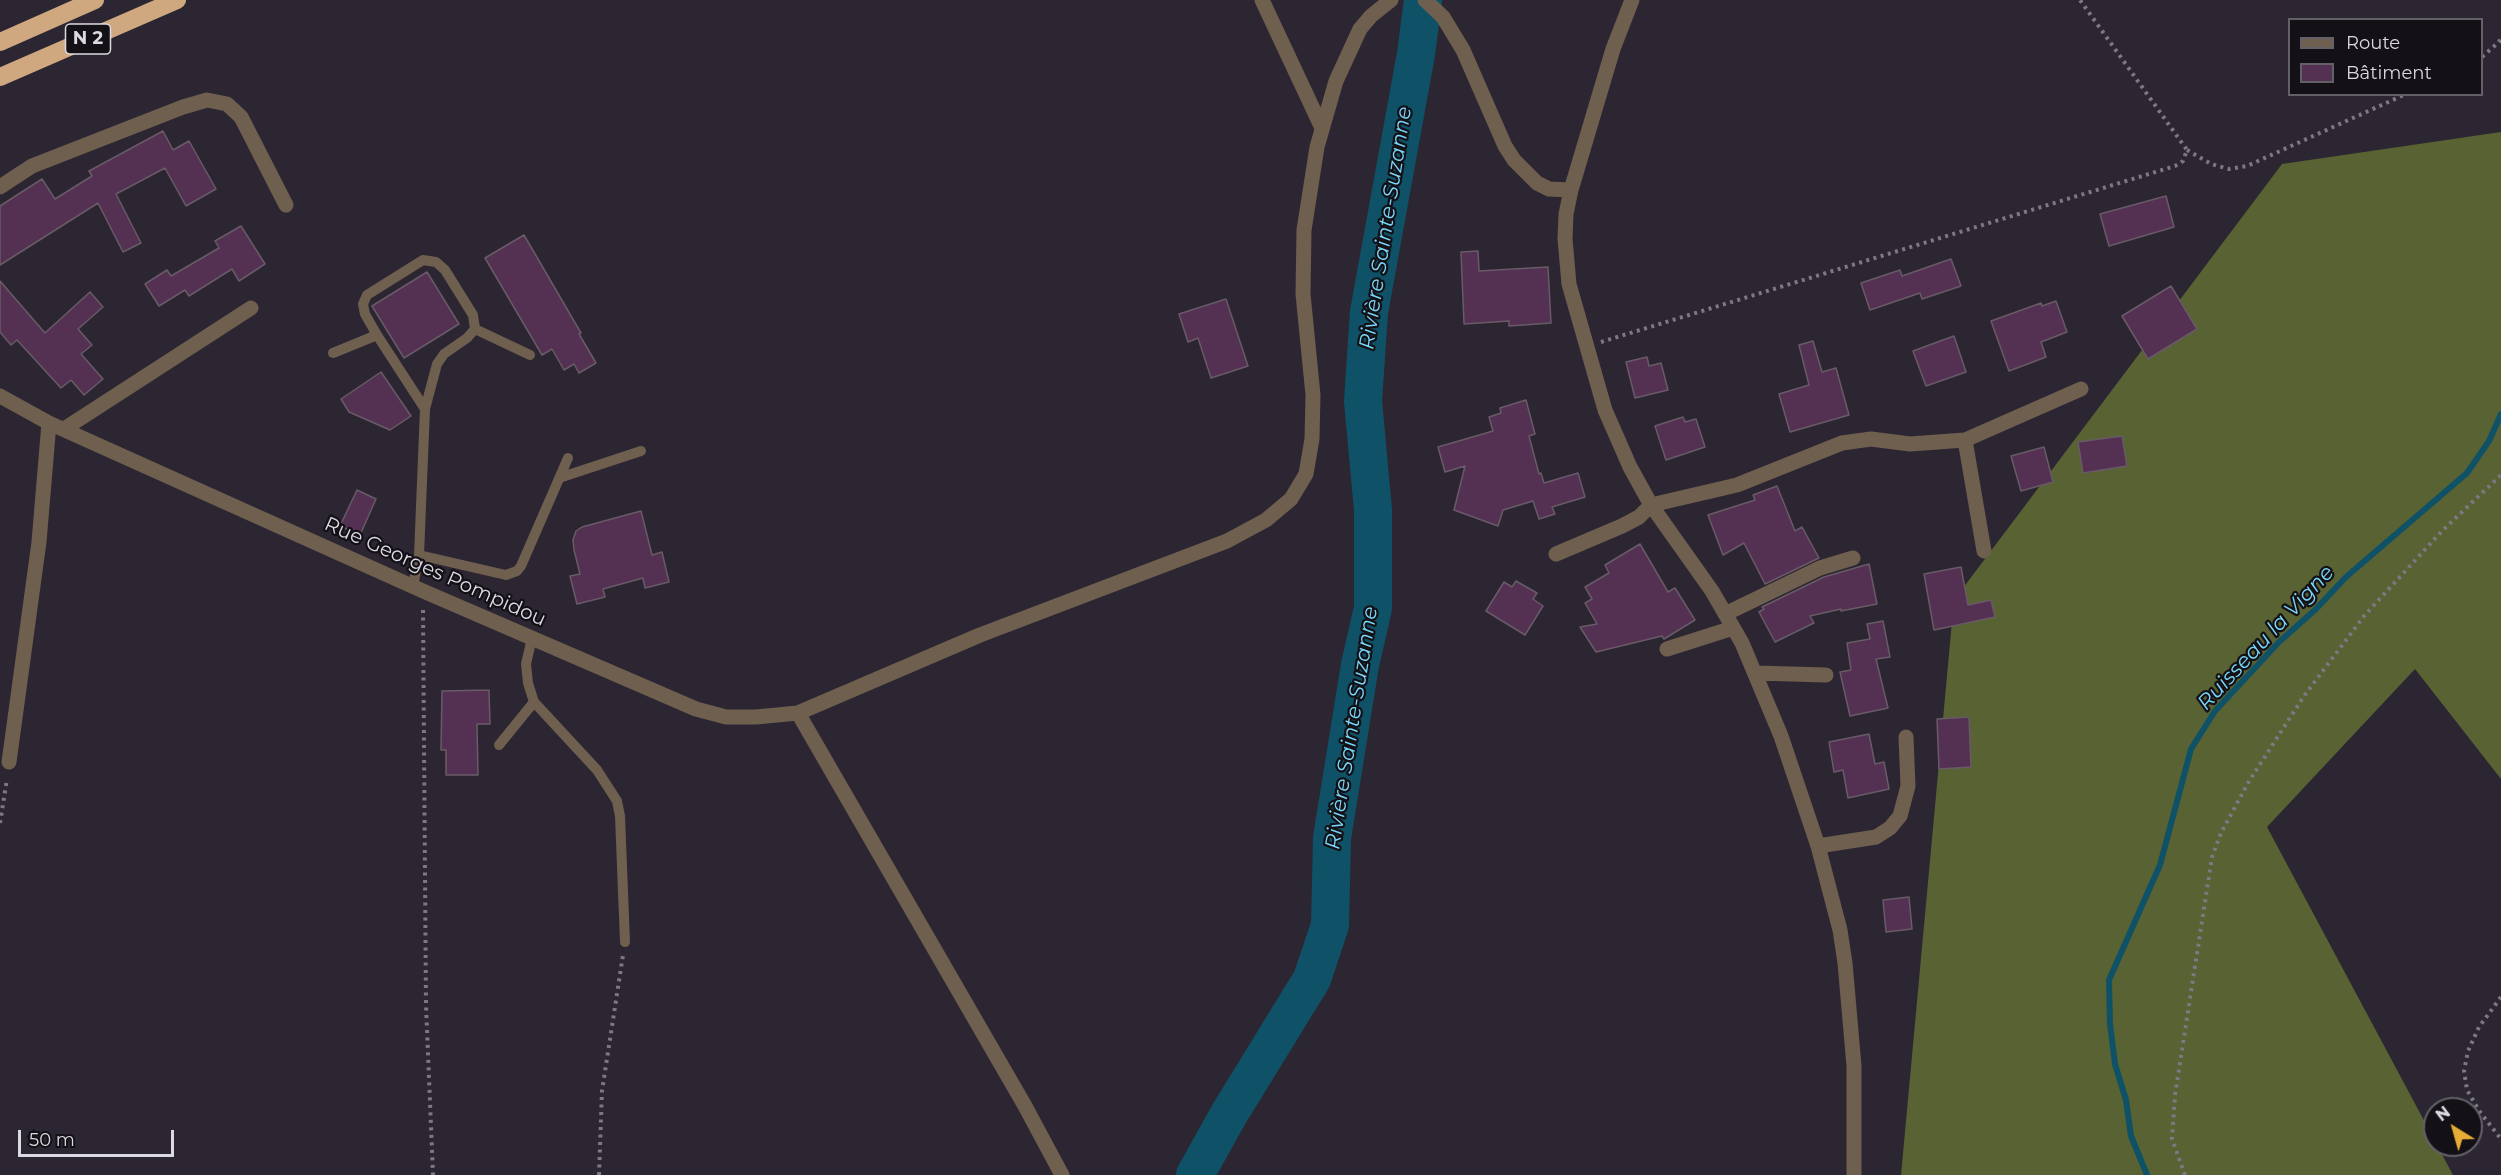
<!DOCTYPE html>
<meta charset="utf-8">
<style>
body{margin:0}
#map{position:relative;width:2501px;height:1175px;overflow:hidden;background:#2c2633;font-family:Montserrat,sans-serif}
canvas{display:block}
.legend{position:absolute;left:2288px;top:18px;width:195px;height:78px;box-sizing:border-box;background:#131016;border:2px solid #646068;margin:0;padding:8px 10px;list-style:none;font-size:18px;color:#ddd9e2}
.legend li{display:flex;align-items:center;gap:12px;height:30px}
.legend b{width:30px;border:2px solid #646068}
.north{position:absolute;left:2423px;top:1097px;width:60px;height:60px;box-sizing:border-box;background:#131016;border:2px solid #646068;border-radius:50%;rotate:323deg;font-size:16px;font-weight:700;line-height:24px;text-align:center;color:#ddd9e2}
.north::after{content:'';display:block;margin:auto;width:21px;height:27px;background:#e6ac36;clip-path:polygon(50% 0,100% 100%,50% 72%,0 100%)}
.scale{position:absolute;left:18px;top:1130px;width:156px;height:27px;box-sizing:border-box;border:3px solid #ddd9e2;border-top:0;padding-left:8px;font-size:18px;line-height:21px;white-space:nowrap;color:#ddd9e2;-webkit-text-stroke:4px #131016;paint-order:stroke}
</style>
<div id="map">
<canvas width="2501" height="1175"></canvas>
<ul class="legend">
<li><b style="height:8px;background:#6e5f4e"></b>Route</li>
<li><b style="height:16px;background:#543152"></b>Bâtiment</li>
</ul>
<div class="north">N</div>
<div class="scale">50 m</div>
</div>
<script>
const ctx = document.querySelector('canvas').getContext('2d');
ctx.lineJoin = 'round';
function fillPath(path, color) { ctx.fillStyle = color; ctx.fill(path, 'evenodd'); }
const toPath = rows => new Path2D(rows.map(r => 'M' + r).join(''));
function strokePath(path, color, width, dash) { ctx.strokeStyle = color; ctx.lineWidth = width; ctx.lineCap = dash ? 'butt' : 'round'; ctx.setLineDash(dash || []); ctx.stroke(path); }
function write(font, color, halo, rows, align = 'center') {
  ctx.font = font + ' Montserrat,sans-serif'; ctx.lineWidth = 4.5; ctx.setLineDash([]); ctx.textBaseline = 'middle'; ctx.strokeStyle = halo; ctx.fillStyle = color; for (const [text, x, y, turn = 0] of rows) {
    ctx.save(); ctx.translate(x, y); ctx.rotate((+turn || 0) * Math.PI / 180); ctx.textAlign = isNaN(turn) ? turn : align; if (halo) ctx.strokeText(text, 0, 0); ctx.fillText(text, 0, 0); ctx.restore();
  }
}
const forest = toPath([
 [2501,132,2501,779,2415,669,2267,827,2435,1141,2435,1145,2437,1145,2453,1175,1901,1175,1954,600,2282,164]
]);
const stream = toPath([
 [2147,1175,2131,1136,2126,1100,2115,1064,2110,1024,2109,980,2160,865,2191,749,2215,711,2279,642,2316,609,2346,577,2467,473,2489,441,2501,414]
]);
const river = toPath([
 [1195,1175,1229,1114,1312,979,1330,925,1332,838,1360,665,1373,608,1373,510,1363,401,1369,312,1416,54,1423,0]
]);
const building = toPath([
 [163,131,173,150,189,141,216,189,186,206,165,168,116,194,141,243,123,252,98,203,0,265,0,206,42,179,55,199,92,176,89,171,163,131],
 [2166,196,2174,227,2109,246,2100,214,2166,196],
 [241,226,265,264,239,281,232,269,189,296,185,290,159,306,145,284,167,270,171,276,219,248,215,241,241,226],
 [524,235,581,333,579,334,596,363,579,373,574,364,564,370,552,349,542,355,485,258,524,235],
 [1478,251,1479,271,1548,267,1551,323,1509,326,1509,321,1464,324,1461,252,1478,251],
 [1951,259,1961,286,1922,299,1920,293,1870,310,1861,283,1900,270,1902,276,1951,259],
 [427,272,459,324,404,358,372,306,427,272],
 [0,281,45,333,90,292,103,307,78,329,92,345,81,354,103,379,84,395,71,380,61,388,17,340,11,345,0,332,0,281],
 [2171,286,2197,329,2148,359,2122,316,2171,286],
 [1226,299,1248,366,1211,378,1198,338,1188,342,1179,314,1226,299],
 [2056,301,2067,332,2041,342,2046,357,2009,371,1991,321,2041,303,2042,306,2056,301],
 [1954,336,1966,372,1926,386,1913,351,1954,336],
 [1813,341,1822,372,1836,368,1849,415,1790,432,1779,394,1809,385,1799,345,1813,341],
 [1647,357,1649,366,1661,363,1668,390,1635,398,1626,362,1647,357],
 [381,372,411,416,390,430,349,412,341,399,381,372],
 [1526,400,1535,434,1529,436,1539,474,1541,473,1544,483,1578,473,1585,497,1552,507,1555,514,1539,519,1533,501,1503,510,1498,526,1454,510,1465,466,1445,472,1438,447,1493,431,1489,417,1501,413,1500,408,1526,400],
 [1683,417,1685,422,1696,419,1705,447,1666,460,1655,426,1683,417],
 [2122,436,2127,466,2083,473,2078,442,2122,436],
 [2044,447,2053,482,2021,491,2011,456,2044,447],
 [1777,486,1795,531,1802,527,1819,558,1765,584,1744,543,1723,555,1708,515,1755,500,1753,495,1777,486],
 [357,490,376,499,360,535,340,526,357,490],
 [641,511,652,555,662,552,669,582,645,588,643,578,603,589,605,597,577,604,570,576,580,574,574,550,573,540,576,531,582,527,641,511],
 [1640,544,1668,592,1675,588,1695,620,1664,639,1662,636,1596,652,1580,627,1597,624,1585,603,1592,599,1585,587,1609,573,1605,565,1640,544],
 [1869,564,1877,604,1841,611,1841,609,1810,616,1814,623,1775,642,1759,612,1764,609,1762,607,1824,577,1869,564],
 [1961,567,1968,605,1991,600,1995,617,1934,630,1924,574,1961,567],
 [1516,581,1537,593,1533,599,1543,606,1525,635,1486,611,1504,582,1512,587,1516,581],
 [1883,621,1890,657,1876,659,1888,708,1850,716,1840,672,1851,670,1847,643,1870,639,1867,624,1883,621],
 [489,690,490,724,477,724,478,775,446,775,446,750,441,750,442,691,489,690],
 [1969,717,1971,767,1939,769,1937,719,1969,717],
 [1869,734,1875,764,1884,762,1889,789,1848,798,1843,770,1834,772,1829,742,1869,734],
 [1909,897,1912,929,1886,932,1883,900,1909,897]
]);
const path = toPath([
 [2482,57,2499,42,2501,37],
 [2187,150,2211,164,2229,169,2247,166,2406,94],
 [1601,342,2175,166,2183,161,2187,150,2080,0],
 [423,610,426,1005,433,1175],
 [0,823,7,779],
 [2501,997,2479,1027,2468,1051,2464,1071,2467,1090,2480,1112,2501,1139],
 [599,1175,602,1091,623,955],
 [2185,1175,2172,1139,2175,1095,2212,857,2221,833,2248,783,2304,696,2364,616,2442,531,2501,475]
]);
const lane = toPath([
 [475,329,530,355],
 [377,335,365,314,363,304,367,295,423,260,436,262,445,270,473,315,475,329,467,338,444,354,437,364,425,409,419,555,413,586],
 [333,353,377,335,425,409],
 [559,478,641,451],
 [419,555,506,575,517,571,521,566,568,458],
 [532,638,526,664,528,683,534,702,597,770,617,801,620,816,625,942],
 [499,745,534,702]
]);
const street = toPath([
 [1262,0,1322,128],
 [1425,0,1443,17,1463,50,1505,146,1514,160,1537,183,1549,189,1571,190],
 [1632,0,1613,49,1571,190,1566,214,1565,239,1569,284,1605,410,1630,467,1651,505,1712,591,1742,643,1781,736,1818,846,1840,930,1845,963,1854,1066,1854,1175],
 [0,187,32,166,183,107,207,100,227,104,241,117,286,205],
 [0,396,49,423,423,591,696,709,726,717,756,717,798,713,980,635,1227,541,1266,520,1291,499,1306,474,1312,439,1313,395,1303,294,1304,230,1317,147,1336,81,1360,29,1371,16,1391,0],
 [64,429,251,308],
 [1965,440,1984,551],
 [1556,554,1622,526,1639,517,1651,505,1737,485,1842,443,1871,439,1910,444,1965,440,2081,389],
 [1725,614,1820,568,1853,558],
 [1667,649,1733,628],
 [1756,673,1826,675],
 [798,713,1025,1106,1062,1175],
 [9,762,39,542,49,423],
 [1818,846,1876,837,1890,828,1900,816,1908,786,1906,737]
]);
const highway = toPath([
 [0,42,95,0],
 [0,77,177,0]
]);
const shields = [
 [88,39,45]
];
const shieldNames = [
 ["N 2",88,39]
];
const streetNames = [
 ["Rue Georges Pompidou",435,572,24]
];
const waterNames = [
 ["Rivière Sainte-Suzanne",1386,228,-81],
 ["Ruisseau la Vigne",2266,638,-47],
 ["Rivière Sainte-Suzanne",1352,728,-81]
];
fillPath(forest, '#586232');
strokePath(stream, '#0f5267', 6);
strokePath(river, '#0f5267', 38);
fillPath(building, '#543152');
strokePath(building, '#685b67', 1.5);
strokePath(path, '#7e7884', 4, [3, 4.5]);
strokePath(lane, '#6e5f4e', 10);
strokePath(street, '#6e5f4e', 15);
strokePath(highway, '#cfa880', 18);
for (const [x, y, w] of shields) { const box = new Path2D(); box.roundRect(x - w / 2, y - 15, w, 30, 4.5); ctx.fillStyle = '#131016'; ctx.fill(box); strokePath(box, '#ddd9e2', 1.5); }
write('bold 18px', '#ddd9e2', null, shieldNames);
write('20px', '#ddd9e2', '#131016', streetNames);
write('italic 21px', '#79d7f9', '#131016', waterNames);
</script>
